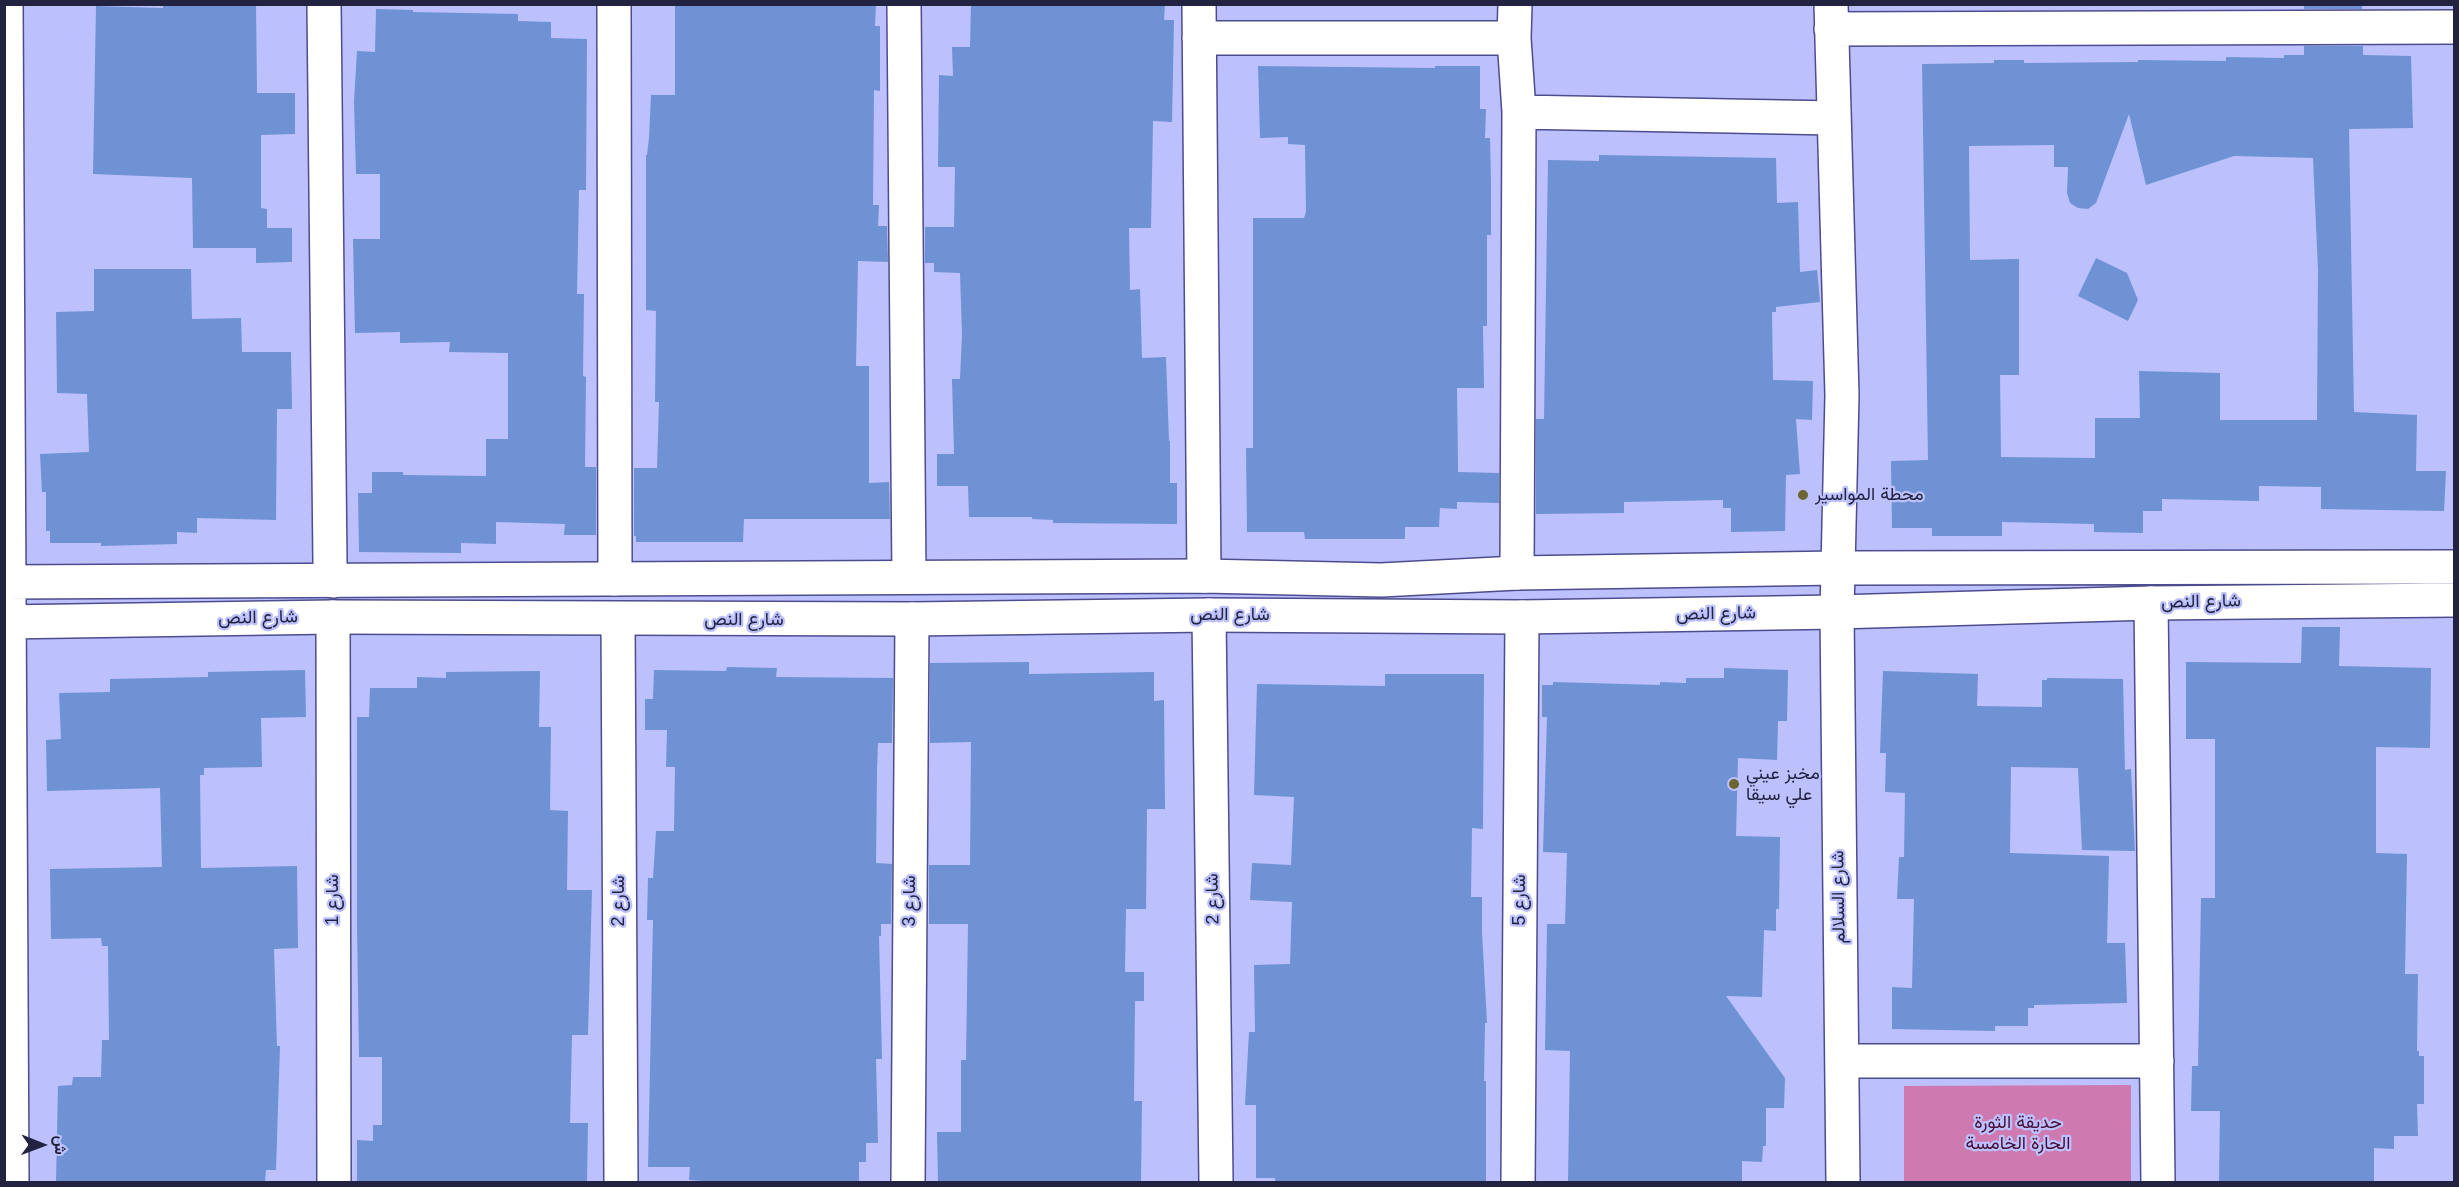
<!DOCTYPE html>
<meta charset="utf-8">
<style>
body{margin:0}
#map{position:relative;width:2459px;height:1187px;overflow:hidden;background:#bcc0fc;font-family:Helvetica,Vazirmatn,sans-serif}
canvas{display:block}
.frame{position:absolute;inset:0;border:6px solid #222340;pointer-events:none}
.north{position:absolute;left:12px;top:1115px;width:60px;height:60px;-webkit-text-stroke:4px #bcc0fc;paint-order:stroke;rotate:91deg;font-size:16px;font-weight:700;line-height:24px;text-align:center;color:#222340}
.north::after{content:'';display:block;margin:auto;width:21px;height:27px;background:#222340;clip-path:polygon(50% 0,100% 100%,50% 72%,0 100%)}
</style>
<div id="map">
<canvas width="2459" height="1187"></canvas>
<div class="frame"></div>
<div class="north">ش</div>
</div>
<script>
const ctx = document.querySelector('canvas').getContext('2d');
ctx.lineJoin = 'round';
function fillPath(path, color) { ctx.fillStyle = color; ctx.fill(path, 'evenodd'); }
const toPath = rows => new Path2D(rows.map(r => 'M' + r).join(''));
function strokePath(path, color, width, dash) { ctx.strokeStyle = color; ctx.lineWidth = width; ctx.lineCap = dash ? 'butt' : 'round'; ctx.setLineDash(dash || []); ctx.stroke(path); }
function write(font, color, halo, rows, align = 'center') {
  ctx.font = font + ' Helvetica,Vazirmatn,sans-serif'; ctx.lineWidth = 4.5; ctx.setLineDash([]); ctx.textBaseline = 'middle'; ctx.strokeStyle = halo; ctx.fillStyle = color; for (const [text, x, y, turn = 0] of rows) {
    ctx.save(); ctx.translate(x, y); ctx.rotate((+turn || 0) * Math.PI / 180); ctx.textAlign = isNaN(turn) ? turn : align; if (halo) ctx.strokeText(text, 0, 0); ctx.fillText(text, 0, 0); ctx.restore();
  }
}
const green = toPath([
 [2131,1085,2131,1182,1904,1182,1904,1086]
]);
const building = toPath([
 [163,4,256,4,257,93,295,93,295,134,261,135,261,208,267,209,267,228,292,228,292,262,256,263,256,248,193,248,192,178,93,174,96,6,163,8],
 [675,4,876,4,875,26,880,26,880,91,874,90,873,205,879,205,878,226,887,226,888,262,858,261,856,366,869,366,869,483,889,482,890,519,744,519,743,542,636,542,636,536,634,536,634,468,657,468,659,402,655,402,656,311,646,310,646,155,647,155,649,138,651,95,675,95],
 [971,4,1165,4,1164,20,1174,20,1172,122,1153,121,1151,228,1129,228,1130,290,1140,289,1142,358,1166,357,1169,441,1170,441,1170,483,1177,483,1177,524,1053,523,1053,520,1032,519,1032,517,969,517,968,486,937,486,937,454,954,454,952,379,960,379,962,334,960,273,934,272,934,263,925,263,925,227,954,227,955,167,938,167,939,75,953,76,952,47,970,47],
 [2304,4,2362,4,2362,9,2304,9],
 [376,9,413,10,413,12,518,14,518,21,551,22,551,38,587,39,586,190,579,190,577,294,584,294,583,376,586,377,585,467,596,467,596,535,564,535,565,524,496,522,496,544,461,543,461,553,359,552,358,493,372,493,372,472,403,472,403,475,486,476,486,439,508,439,508,353,449,352,450,342,400,343,400,332,355,333,353,239,380,239,380,174,356,174,354,102,357,51,375,52],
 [2304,46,2363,46,2363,55,2411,56,2413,128,2349,129,2354,412,2417,415,2416,471,2446,471,2444,511,2321,509,2321,487,2259,486,2259,501,2162,499,2162,511,2143,511,2143,533,2094,532,2094,524,2002,522,2002,536,1932,536,1932,528,1892,528,1891,461,1928,460,1922,64,1994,63,1994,60,2024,60,2024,63,2138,62,2138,60,2226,61,2226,57,2284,58,2284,55,2304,55],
 [2129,114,2146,185,2234,156,2313,158,2318,270,2317,420,2220,420,2220,373,2139,371,2140,418,2095,418,2095,458,2001,457,2000,375,2019,375,2019,259,1970,260,1969,146,2054,145,2054,167,2068,167,2067,193,2070,203,2078,208,2088,209,2096,203],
 [1258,66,1435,68,1435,66,1480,66,1480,109,1486,109,1485,138,1490,138,1491,182,1491,235,1487,235,1487,326,1483,326,1484,388,1457,388,1458,463,1458,472,1499,473,1499,503,1457,502,1457,509,1440,508,1439,527,1405,527,1405,539,1305,539,1304,532,1247,532,1246,448,1253,448,1253,218,1304,218,1306,212,1305,145,1288,144,1288,137,1260,138],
 [1599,155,1776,158,1777,203,1798,202,1800,272,1817,270,1820,302,1776,307,1776,312,1772,312,1773,380,1813,381,1812,420,1796,419,1800,474,1786,475,1785,531,1731,532,1731,508,1723,508,1723,500,1624,502,1624,513,1536,514,1536,419,1544,419,1548,160,1599,161],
 [2096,258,2127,273,2138,300,2128,321,2078,296],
 [94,269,191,269,192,319,241,318,242,352,291,352,292,409,277,409,276,520,197,518,197,533,177,532,177,544,101,546,101,543,50,543,50,531,46,531,46,492,42,492,40,454,89,452,87,394,57,393,56,312,94,311],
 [2302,627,2340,627,2339,666,2431,668,2430,748,2376,747,2376,853,2407,854,2405,974,2418,974,2417,1051,2419,1051,2419,1056,2424,1056,2424,1104,2417,1104,2418,1136,2394,1136,2394,1149,2374,1148,2374,1182,2219,1182,2220,1111,2191,1111,2192,1066,2198,1066,2201,898,2215,898,2215,739,2186,739,2186,662,2301,663],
 [1029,662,1029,674,1154,672,1154,701,1164,700,1165,809,1147,809,1146,909,1126,909,1125,972,1144,972,1144,1001,1135,1001,1134,1101,1142,1101,1141,1182,938,1182,937,1132,961,1132,961,1060,966,1060,968,924,929,924,929,865,970,865,971,742,930,743,930,663],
 [727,667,777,668,776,677,893,678,892,743,878,743,877,770,876,863,892,864,891,924,881,924,881,936,879,936,882,1059,876,1059,878,1143,866,1143,866,1162,859,1162,859,1182,718,1182,689,1180,690,1167,648,1167,653,920,647,920,648,878,653,878,656,831,674,831,675,767,666,767,667,730,645,730,645,699,653,699,654,670,726,671],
 [1724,668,1788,670,1787,721,1778,721,1777,760,1738,758,1736,836,1780,837,1779,909,1776,909,1776,931,1764,930,1762,997,1726,996,1785,1078,1784,1108,1766,1108,1766,1146,1763,1146,1762,1162,1742,1161,1742,1182,1568,1182,1570,1051,1545,1050,1547,924,1565,924,1567,853,1543,852,1547,717,1542,717,1542,685,1553,685,1553,682,1660,685,1660,682,1686,683,1686,678,1724,678],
 [305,670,306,717,261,718,262,767,204,768,204,775,200,775,201,868,297,866,298,948,274,949,277,1046,280,1046,276,1170,266,1170,265,1182,56,1182,58,1086,72,1085,73,1077,101,1077,102,1040,109,1040,108,946,102,946,101,938,51,939,50,869,162,867,160,788,47,791,46,740,61,739,59,693,110,692,110,679,208,677,208,672],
 [540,671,539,727,551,727,550,810,568,811,567,890,592,890,588,1035,572,1035,570,1123,588,1123,587,1182,357,1182,357,1140,373,1141,373,1125,382,1125,382,1057,359,1057,357,925,357,717,369,717,370,688,417,688,417,677,446,678,446,672],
 [1883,671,1978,674,1977,706,2042,707,2042,680,2047,680,2047,678,2123,679,2125,770,2131,769,2135,851,2082,850,2078,768,2011,767,2010,853,2109,856,2107,943,2125,943,2127,1003,2034,1005,2034,1008,2028,1008,2028,1026,1995,1026,1995,1031,1892,1029,1892,987,1912,988,1914,899,1897,899,1899,857,1904,857,1905,793,1885,792,1886,753,1880,753],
 [1385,674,1484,674,1483,829,1472,828,1471,897,1482,897,1482,932,1487,1023,1485,1023,1484,1081,1486,1081,1486,1182,1275,1182,1275,1178,1256,1178,1256,1105,1245,1105,1249,1032,1255,1032,1254,965,1290,964,1292,902,1250,900,1252,863,1291,865,1294,797,1254,795,1257,684,1385,686]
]);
const street = toPath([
 [324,4,330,564,333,581],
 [614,4,615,579],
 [904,4,909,577],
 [1199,4,1204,576],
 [1515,4,1514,38,1519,112,1517,573],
 [1831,4,1842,395,1837,612,1843,1182],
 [1831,29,2454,27],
 [1199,38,1514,38],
 [1519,112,1834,118],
 [2151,603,2158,1182],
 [1209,615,1216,1182],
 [333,617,334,1182],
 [618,620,621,1182],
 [1842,1061,2157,1061],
 [908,1182,912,619],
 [1518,1182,1522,617]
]);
const secondary = toPath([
 [6,4,12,1182],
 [4,582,1204,576,1381,580,1517,573,1838,568,2454,567],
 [4,622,333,617,912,619,1209,615,1522,617,1837,612,2151,603,2454,600]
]);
const markers = [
 [1803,495,6,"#6c6532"],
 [1734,784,6,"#6c6532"]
];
const poiNames = [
 ["محطة المواسير",1815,495],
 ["مخبز عيني",1746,774],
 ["علي سيقا",1746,795]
];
const streetNames = [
 ["شارع النص",2201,602,-1],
 ["شارع النص",1716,614,-1],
 ["شارع النص",1230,615],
 ["شارع النص",258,618,-1],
 ["شارع النص",744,620],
 ["شارع السلالم",1839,897,-91],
 ["شارع 2",1213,899,-91],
 ["شارع 1",333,900,-90],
 ["شارع 5",1520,900,-90],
 ["شارع 2",619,901,-90],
 ["شارع 3",910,901,-90]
];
const parkNames = [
 ["حديقة الثورة",2018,1123],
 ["الحارة الخامسة",2018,1144]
];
fillPath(green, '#ce79b0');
fillPath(building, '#6e92d4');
strokePath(street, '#4d4c8f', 36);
strokePath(secondary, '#4d4c8f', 36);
strokePath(street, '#fff', 33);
strokePath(secondary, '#fff', 33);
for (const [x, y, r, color] of markers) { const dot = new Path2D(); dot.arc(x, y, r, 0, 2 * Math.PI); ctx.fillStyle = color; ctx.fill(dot); strokePath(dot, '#bcc0fc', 2); }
write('18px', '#222340', '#bcc0fc', poiNames, 'left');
write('18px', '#222340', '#bcc0fc', streetNames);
write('18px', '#470e37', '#bcc0fc', parkNames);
</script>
